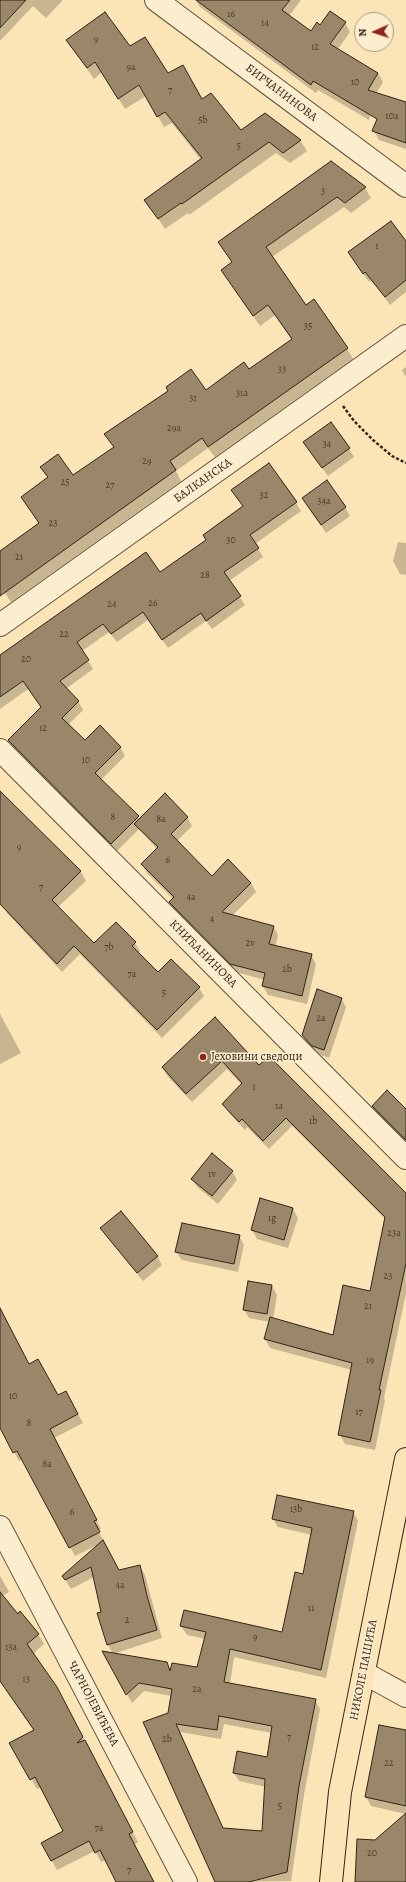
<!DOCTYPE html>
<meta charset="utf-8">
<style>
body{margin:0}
#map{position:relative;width:406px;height:1882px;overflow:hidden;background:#fbe4b5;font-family:Alegreya,serif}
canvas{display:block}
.north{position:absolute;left:354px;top:12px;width:40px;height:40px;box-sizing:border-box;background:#fcedcf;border:1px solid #ab9c86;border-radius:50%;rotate:267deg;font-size:11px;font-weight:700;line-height:16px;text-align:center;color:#312319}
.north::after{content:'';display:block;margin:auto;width:14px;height:18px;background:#8f2418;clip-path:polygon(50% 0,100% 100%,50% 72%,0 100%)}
</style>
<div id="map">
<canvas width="406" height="1882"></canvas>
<div class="north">N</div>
</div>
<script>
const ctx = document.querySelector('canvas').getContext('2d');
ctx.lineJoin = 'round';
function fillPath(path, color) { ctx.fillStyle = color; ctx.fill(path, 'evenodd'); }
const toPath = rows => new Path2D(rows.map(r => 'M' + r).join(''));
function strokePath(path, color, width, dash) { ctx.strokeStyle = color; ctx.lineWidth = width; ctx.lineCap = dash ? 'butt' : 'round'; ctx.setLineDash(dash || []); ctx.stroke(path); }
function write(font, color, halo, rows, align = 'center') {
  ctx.font = font + ' Alegreya,serif'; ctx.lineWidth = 3; ctx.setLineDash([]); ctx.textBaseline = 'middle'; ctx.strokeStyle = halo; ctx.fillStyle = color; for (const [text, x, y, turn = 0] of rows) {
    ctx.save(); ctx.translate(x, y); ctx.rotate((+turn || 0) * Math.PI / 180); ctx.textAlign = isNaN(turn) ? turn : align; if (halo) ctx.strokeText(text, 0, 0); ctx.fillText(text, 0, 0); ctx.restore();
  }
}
const shadow = toPath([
 [0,0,62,0,62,1,46,18,33,6,0,41],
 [196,0,301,0,289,16,311,32,320,26,330,12,345,23,350,32,337,50,378,73,383,82,374,97,375,100,369,120,318,90,316,93,200,7],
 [67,40,130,48,202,101,240,132,300,140,307,151,290,163,276,153,189,215,188,213,165,229,146,200,201,160,172,123,164,127,146,96,125,109,102,72,94,79],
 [406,126,406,149,379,140,374,131],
 [331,163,365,188,371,198,351,213,344,207,272,257,306,306,347,348,353,359,215,457,208,448,176,471,181,481,11,602,0,586,0,552,39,524,22,497,48,478,41,467,73,477,114,448,106,434,249,371,292,340,275,315,260,326,222,271,233,263,219,242],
 [406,243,406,292,390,305,371,280,369,282,354,261],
 [406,367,406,377,402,370],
 [349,449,354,457,328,476,310,451],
 [233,491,296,503,301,511,255,544,263,557,229,581,245,605,212,629,206,621,168,648,148,620,117,642,109,632,82,651,93,669,66,689,78,701,83,710,68,725,85,741,120,747,125,756,101,780,140,820,187,817,192,826,177,841,212,877,251,883,256,892,232,916,273,926,278,935,275,947,311,955,316,964,307,1004,268,995,263,986,265,980,236,972,175,910,170,902,173,899,147,873,142,864,157,849,139,829,116,852,14,749,9,740,42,708,28,689,0,709,0,656,160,573,207,540,243,507],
 [303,498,345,507,350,516,326,533],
 [398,542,406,543,406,575,400,574,393,561],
 [0,797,6,798,81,872,86,881,58,907,94,944,135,943,140,951,138,953,158,973,199,988,204,996,162,1038,80,954,62,972,7,913,0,897],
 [341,998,346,1007,329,1058,318,1054,308,1044,303,1035],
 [0,1014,21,1053,0,1064],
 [215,1019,259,1066,406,1195,406,1293,384,1398,385,1400,375,1450,345,1444,340,1435,352,1370,270,1348,265,1339,270,1322,249,1318,244,1310,249,1282,272,1286,277,1295,273,1319,334,1336,371,1292,386,1220,292,1126,269,1149,247,1127,245,1130,229,1113,223,1104,242,1085,227,1069,192,1102,168,1077,163,1068],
 [406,1102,406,1143,378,1114,373,1106,405,1109],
 [232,1171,237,1180,218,1204,197,1187,192,1179],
 [293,1209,298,1218,288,1248,257,1239,252,1230],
 [102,1229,157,1256,162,1265,143,1281,107,1237],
 [239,1236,244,1245,238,1272,182,1260,176,1252],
 [0,1309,29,1365,57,1397,71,1401,83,1423,54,1438,101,1529,98,1530,119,1571,140,1566,145,1575,162,1638,113,1654,108,1645,98,1614,102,1612,94,1577,71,1589,63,1576,99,1544,75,1556,23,1459,19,1461,0,1426],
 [353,1512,358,1521,326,1678,234,1657,230,1684,315,1700,320,1709,304,1795,291,1881,216,1882,169,1714,172,1696,144,1691,132,1703,104,1653,167,1663,171,1671,198,1668,206,1639,187,1635,181,1626,283,1634,303,1575,312,1535,278,1527,273,1519],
 [224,1724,272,1733,267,1758,234,1773,239,1781,266,1787,263,1832,223,1829,180,1732,221,1739],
 [0,1576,9,1592,2,1596,18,1615,38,1634,44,1644,33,1654,62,1698,138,1842,134,1845,153,1882,118,1882,106,1860,101,1862,95,1851,57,1870,42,1843,65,1832,41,1787,37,1789,10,1743,34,1731,0,1681],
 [406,1731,406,1814,371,1806,366,1797]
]);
const building = toPath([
 [0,0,26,0,0,28,0,0],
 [196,0,290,0,282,10,311,31,317,22,320,25,330,11,346,22,330,44,378,73,368,90,406,102,406,143,372,131,377,119,313,81,311,85,196,0],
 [105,12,130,46,145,37,168,73,183,65,202,99,211,93,241,130,265,113,301,140,283,153,269,142,182,204,181,203,158,219,144,200,202,158,165,112,157,117,139,85,118,99,95,62,87,68,66,40,105,12],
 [331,161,366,187,345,203,337,197,266,247,306,305,314,299,348,348,208,447,202,438,170,461,176,470,0,596,0,551,39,523,21,497,48,477,40,467,58,454,73,475,114,447,104,434,168,391,166,387,191,369,206,390,244,362,249,369,292,339,268,305,253,316,221,270,232,262,218,242,331,161],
 [391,221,406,241,406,280,385,297,365,272,363,274,348,252,391,221],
 [331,422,350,448,322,468,303,442,331,422],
 [269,463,297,502,250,535,259,548,224,572,241,596,206,621,201,613,162,640,143,612,111,634,103,624,77,642,89,660,60,681,79,701,62,718,85,740,100,725,121,747,95,773,139,816,111,844,8,740,41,707,23,681,0,697,0,655,146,552,160,572,206,540,203,535,243,506,231,490,269,463],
 [327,480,346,507,321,525,302,498,327,480],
 [0,791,81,871,52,900,94,943,116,922,136,942,132,946,158,972,171,959,200,987,157,1030,74,946,57,964,0,904,0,791],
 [165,793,188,817,171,834,212,876,228,859,251,883,222,912,274,926,269,944,312,954,302,996,262,986,265,973,230,964,169,902,174,897,141,864,158,847,134,824,165,793],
 [317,989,342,998,324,1050,312,1046,302,1035,317,989],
 [215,1017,259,1065,269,1056,406,1193,406,1263,379,1390,381,1390,370,1442,338,1435,352,1363,264,1339,270,1317,333,1335,343,1285,370,1291,385,1217,286,1118,263,1141,242,1119,239,1122,222,1104,242,1083,222,1061,186,1094,162,1067,215,1017],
 [387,1090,406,1109,406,1140,372,1106,387,1090],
 [212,1153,233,1171,212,1196,191,1179,212,1153],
 [260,1198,293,1208,284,1240,251,1230,260,1198],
 [121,1211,158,1256,137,1273,100,1228,121,1211],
 [182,1223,240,1235,234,1264,175,1252,182,1223],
 [248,1281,272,1285,267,1314,243,1310,248,1281],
 [0,1308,29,1364,38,1359,58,1395,66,1391,78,1414,50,1429,97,1520,94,1521,100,1532,69,1548,17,1451,13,1453,0,1428,0,1308],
 [277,1495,354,1511,321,1670,230,1649,224,1682,316,1699,299,1786,287,1872,249,1882,215,1882,143,1722,168,1713,172,1689,139,1683,126,1695,102,1651,167,1662,170,1671,172,1663,197,1667,206,1632,180,1626,184,1610,282,1632,295,1572,303,1574,312,1528,272,1519,277,1495],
 [219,1716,272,1726,267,1757,237,1751,233,1773,265,1779,262,1831,223,1828,176,1724,217,1730,219,1716],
 [103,1540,119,1570,140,1565,147,1596,157,1630,107,1645,97,1613,101,1612,91,1567,65,1580,62,1576,103,1540],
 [0,1592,18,1614,20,1611,39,1634,27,1644,57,1687,83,1737,77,1743,85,1740,133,1832,129,1834,154,1882,116,1882,100,1850,95,1853,89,1841,51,1861,41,1843,63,1831,35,1777,30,1780,9,1743,34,1730,0,1681,0,1592],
 [379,1725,406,1730,406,1806,365,1797,379,1725],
 [406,1813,406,1882,355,1882,357,1839,375,1840,406,1813]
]);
const path = toPath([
 [343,406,354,421,373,440,392,456,406,463]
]);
const minor = toPath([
 [156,0,406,186],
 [0,625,406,336],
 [0,750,406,1158],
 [0,1527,186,1882],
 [364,1673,406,1696]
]);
const major = toPath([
 [331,1882,340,1792,406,1459]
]);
const markers = [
 [203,1057,4,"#8f2418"]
];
const numberNames = [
 ["16",231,15],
 ["14",265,24],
 ["9",96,40],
 ["12",315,48],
 ["9a",131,68],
 ["10",355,83],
 ["7",170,91],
 ["10a",392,117],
 ["5b",203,121],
 ["5",239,147],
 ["3",323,192],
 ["1",377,247],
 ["35",308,327],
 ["33",282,370],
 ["31a",242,394],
 ["31",193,399],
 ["29a",174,429],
 ["34",327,445],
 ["29",147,462],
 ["25",65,483],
 ["27",110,486],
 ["32",264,496],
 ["34a",324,502],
 ["23",53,524],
 ["30",231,541],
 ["21",19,558],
 ["28",205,576],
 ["26",153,604],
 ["24",112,605],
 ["22",64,635],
 ["20",26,660],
 ["12",43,729],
 ["10",86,761],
 ["8",113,818],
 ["8a",161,820],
 ["9",19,848],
 ["6",168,861],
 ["7",41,888],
 ["4a",191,898],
 ["4",212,920],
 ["2v",250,944],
 ["7b",109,948],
 ["2b",287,970],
 ["7a",132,975],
 ["5",164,994],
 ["2a",321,1019],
 ["1",254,1088],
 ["1a",279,1107],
 ["1b",313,1122],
 ["1v",212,1175],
 ["1g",272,1219],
 ["23a",394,1234],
 ["23",388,1277],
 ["21",368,1307],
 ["19",370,1361],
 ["10",13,1397],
 ["17",359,1413],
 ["8",29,1424],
 ["8a",47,1465],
 ["13b",296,1510],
 ["6",72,1513],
 ["4a",120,1586],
 ["11",311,1609],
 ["2",127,1621],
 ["9",255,1638],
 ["13a",11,1648],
 ["13",26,1680],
 ["2a",197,1690],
 ["7",289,1738],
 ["2b",167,1740],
 ["22",389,1764],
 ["5",280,1807],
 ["7a",99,1829],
 ["20",372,1854],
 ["7",129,1871]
];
const streetNames = [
 ["БИРЧАНИНОВА",281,93,37],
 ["БАЛКАНСКА",203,481,-35],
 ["КНИЋАНИНОВА",203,954,45],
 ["НИКОЛЕ ПАШИЋА",364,1670,-79],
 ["ЧАРНОЈЕВИЋЕВА",93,1704,62]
];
const poiNames = [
 ["Јеховини сведоци",211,1057]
];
fillPath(shadow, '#0003');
fillPath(building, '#9a876a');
strokePath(building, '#312319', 1);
strokePath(minor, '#645340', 24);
strokePath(major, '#312319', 24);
strokePath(path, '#312319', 2.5, [3, 2]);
strokePath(minor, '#fcedcf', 22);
strokePath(major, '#fbe4b5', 22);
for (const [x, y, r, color] of markers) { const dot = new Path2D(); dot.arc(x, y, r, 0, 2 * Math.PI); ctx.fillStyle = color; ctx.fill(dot); strokePath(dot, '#fcedcf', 1.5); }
write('10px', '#4b3c2d', null, numberNames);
write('12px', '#312319', '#fcedcf', streetNames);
write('12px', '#312319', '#fcedcf', poiNames, 'left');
</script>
